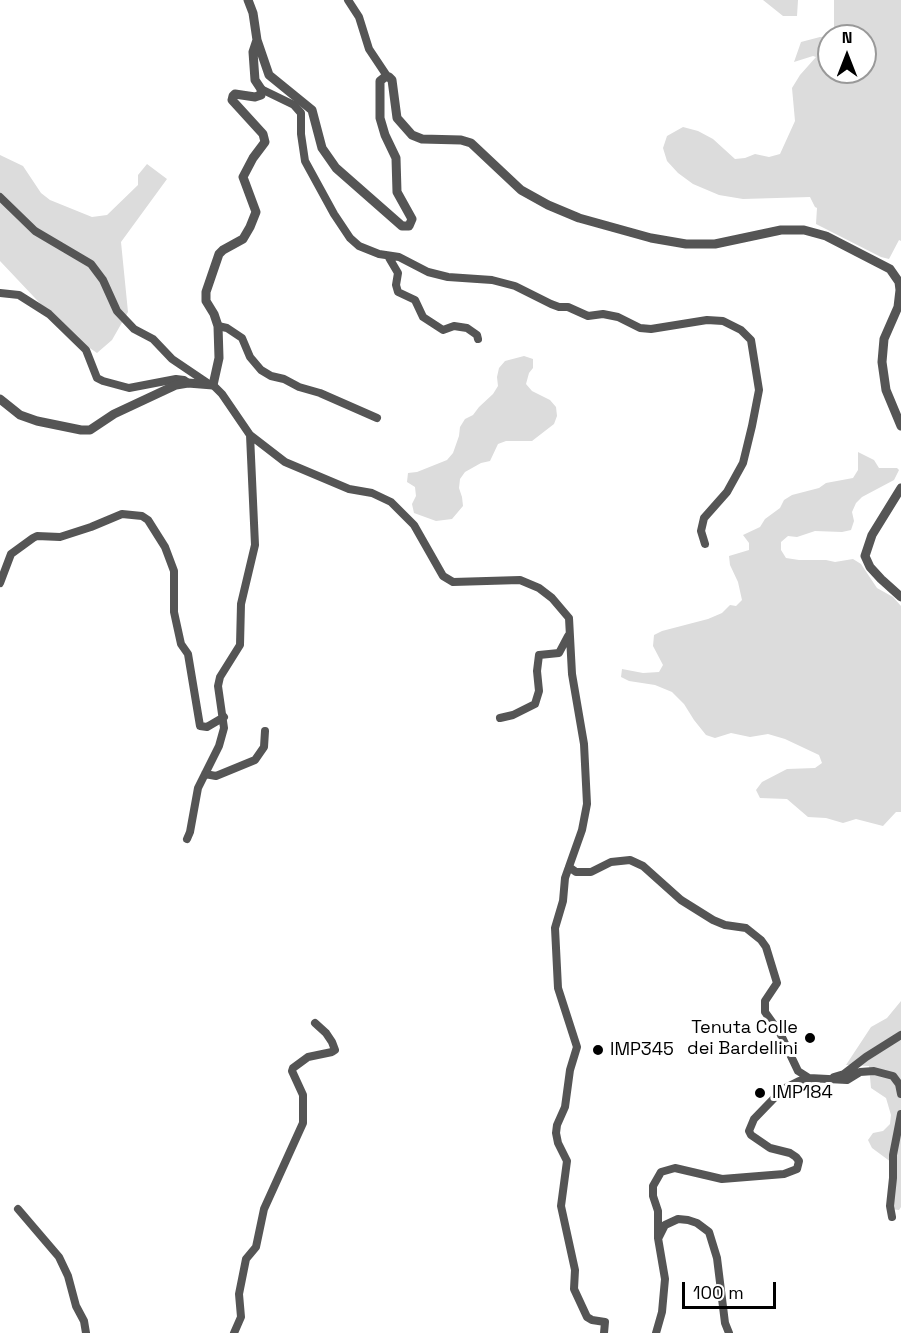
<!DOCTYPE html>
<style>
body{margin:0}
#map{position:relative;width:901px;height:1333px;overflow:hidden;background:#fff;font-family:"Space Grotesk",sans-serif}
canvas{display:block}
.north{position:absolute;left:817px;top:24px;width:60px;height:60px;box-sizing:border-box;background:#fff;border:2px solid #999;border-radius:50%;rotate:0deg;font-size:16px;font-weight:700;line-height:24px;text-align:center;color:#000}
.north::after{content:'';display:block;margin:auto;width:21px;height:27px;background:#000;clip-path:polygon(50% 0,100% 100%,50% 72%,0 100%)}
.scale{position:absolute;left:682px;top:1282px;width:94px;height:27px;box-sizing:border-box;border:3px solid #000;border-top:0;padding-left:8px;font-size:18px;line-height:21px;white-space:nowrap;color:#000;-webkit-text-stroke:4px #fff;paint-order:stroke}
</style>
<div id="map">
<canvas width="901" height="1333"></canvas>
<div class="north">N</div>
<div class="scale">100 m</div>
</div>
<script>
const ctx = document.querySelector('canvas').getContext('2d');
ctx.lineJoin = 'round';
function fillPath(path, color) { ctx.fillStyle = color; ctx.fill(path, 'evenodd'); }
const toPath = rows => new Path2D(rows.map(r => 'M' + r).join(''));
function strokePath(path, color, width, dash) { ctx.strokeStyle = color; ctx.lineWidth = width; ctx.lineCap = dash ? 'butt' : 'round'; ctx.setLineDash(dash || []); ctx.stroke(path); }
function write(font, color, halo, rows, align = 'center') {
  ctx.font = font + ' "Space Grotesk",sans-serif'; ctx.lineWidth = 6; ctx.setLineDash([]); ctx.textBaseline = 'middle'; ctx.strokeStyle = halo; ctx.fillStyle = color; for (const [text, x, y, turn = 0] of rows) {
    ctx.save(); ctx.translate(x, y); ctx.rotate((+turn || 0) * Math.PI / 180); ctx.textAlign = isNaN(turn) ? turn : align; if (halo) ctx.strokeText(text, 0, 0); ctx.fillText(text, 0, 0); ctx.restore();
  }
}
const green = toPath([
 [763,0,798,0,797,16,783,16],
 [834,0,901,0,901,241,899,240,889,259,881,257,816,224,817,208,815,207,810,197,743,199,719,195,693,184,678,173,667,161,663,148,667,136,683,127,698,131,713,139,735,159,745,158,755,154,769,157,780,154,795,121,792,88,800,75,816,57,813,56,794,62,801,42,820,37,829,37,829,72,865,72,865,36,834,36],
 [0,155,23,166,41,193,50,200,92,217,107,215,138,185,138,175,147,164,167,179,121,242,128,312,112,340,97,353,68,333,0,261],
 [524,356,533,359,533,368,529,373,526,384,532,391,550,400,556,407,557,416,554,424,532,441,506,441,498,444,490,461,481,463,465,472,460,479,459,488,462,497,463,506,452,519,436,521,414,513,412,504,416,496,415,487,407,482,408,473,417,472,447,460,453,453,459,436,460,427,465,419,473,415,479,407,493,394,498,386,497,377,499,368,505,361],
 [858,452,874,460,879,468,897,468,899,470,894,480,862,497,856,503,852,512,854,521,851,530,842,532,815,531,797,537,788,536,781,542,781,550,786,558,799,560,826,560,835,562,853,559,861,564,877,588,893,597,901,606,901,812,896,812,883,826,856,819,843,823,826,818,808,817,787,799,760,798,756,790,762,782,787,769,815,768,822,763,819,755,785,739,768,734,750,737,731,733,715,738,706,735,694,720,684,704,672,692,655,685,629,681,621,677,622,669,643,673,659,672,663,665,653,646,654,635,662,631,708,619,722,613,730,605,736,606,742,600,738,582,730,565,729,556,749,550,749,543,743,535,760,527,765,519,780,508,784,500,792,495,819,488,826,483,853,478,858,470],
 [901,1001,901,1207,899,1210,890,1209,895,1165,872,1148,868,1140,873,1133,883,1131,890,1124,891,1115,886,1098,871,1088,869,1066,846,1065,871,1027,887,1018]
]);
const minor = toPath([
 [348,0,359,17,369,49,387,76],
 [261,89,294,105,301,113,301,134,305,161,334,214,350,238,359,246,379,254,399,257,428,272,448,277,492,280,515,286,551,304,559,307,568,307,588,316,603,314,618,317,640,328,651,329,707,320,723,321,741,330,751,340,759,390,752,426,743,463,727,492,704,518,701,531,705,544],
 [0,197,35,231,91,264,103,280,117,311,134,329,153,339,172,359,209,384],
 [388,256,398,273,396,285,398,292,415,300,423,317,443,330,454,326,467,328,477,335,478,339],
 [0,293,19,295,49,314,86,350,97,378,103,381,129,388,176,379,184,380,188,383],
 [218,326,227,328,242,338,250,357,261,370,271,376,284,379,299,387,320,393,377,418],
 [213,385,222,394,250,435,285,462,349,489,372,493,391,502,414,525,443,576,453,582,520,580,539,588,552,598,569,618,572,674,584,744,587,804,582,830,565,878,563,901,555,928,558,988,577,1047,570,1070,565,1107,557,1125,556,1133,558,1143,567,1161,561,1206,575,1270,574,1289,587,1317,592,1320,605,1322,604,1333],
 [0,583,11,554,33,538,37,536,60,537,91,527,122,514,142,516,148,520,165,547,174,571,174,612,181,644,188,654,200,726,207,727,224,717],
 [500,718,513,715,535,704,539,691,537,671,539,655,559,653,568,636],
 [205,774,216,776,255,760,264,747,265,731],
 [187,839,190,832,198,788,219,746,224,728,218,686,220,677,240,645,241,604,255,545,250,435],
 [569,867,576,872,591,872,611,862,630,860,643,866,681,900,713,920,725,925,746,928,761,940,766,947,777,983,765,1001,765,1012,780,1033,798,1071,809,1078],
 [834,1077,844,1074,866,1057,901,1035],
 [18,1209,59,1257,68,1276,76,1306,84,1321,86,1333],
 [892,1217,890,1206,893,1178,893,1155,901,1114],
 [659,1237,665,1225,678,1219,688,1220,697,1223,709,1232,717,1258,725,1323,729,1333],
 [234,1333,241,1317,239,1294,246,1259,256,1247,264,1209,303,1123,303,1095,292,1071,293,1068,308,1057,332,1052,335,1050,332,1042,326,1033,315,1023],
 [656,1333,662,1312,665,1279,658,1238,658,1211,653,1196,653,1186,661,1172,675,1168,722,1179,784,1174,797,1169,799,1161,796,1157,790,1153,770,1148,751,1135,749,1131,754,1119,783,1089,799,1081,809,1078,847,1080,860,1072,874,1071,893,1076,899,1084,901,1094]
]);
const tertiary = toPath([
 [248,0,253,13,257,40,269,75,312,110,322,148,336,168,402,226,409,226,412,219,397,192,396,158,385,135,380,118,380,81,385,77,389,77,392,80,397,118,412,135,422,139,461,140,471,143,521,190,548,205,579,218,651,238,686,244,715,244,781,230,804,230,826,236,890,269,899,282,900,290,898,307,884,339,882,362,886,390,901,426],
 [0,399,20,415,37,421,81,430,90,430,114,414,176,385,188,383,213,385,219,358,218,326,214,314,206,301,206,292,219,254,223,250,243,239,250,227,256,212,243,177,253,158,265,142,263,134,232,100,233,96,235,94,255,97,261,95,261,89,255,80,253,52,257,40],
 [901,488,872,535,865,556,870,567,881,579,901,597]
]);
const markers = [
 [810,1038,6,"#000"],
 [598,1050,6,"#000"],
 [760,1093,6,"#000"]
];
const poiNames = [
 ["Tenuta Colle",798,1028,"right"],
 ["dei Bardellini",798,1049,"right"],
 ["IMP345",610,1050],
 ["IMP184",772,1093]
];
fillPath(green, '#dcdcdc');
strokePath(minor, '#555', 8);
strokePath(tertiary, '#555', 9);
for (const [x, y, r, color] of markers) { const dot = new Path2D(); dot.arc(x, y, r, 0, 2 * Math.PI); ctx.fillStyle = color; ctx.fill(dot); strokePath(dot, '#fff', 2); }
write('18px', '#000', '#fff', poiNames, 'left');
</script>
